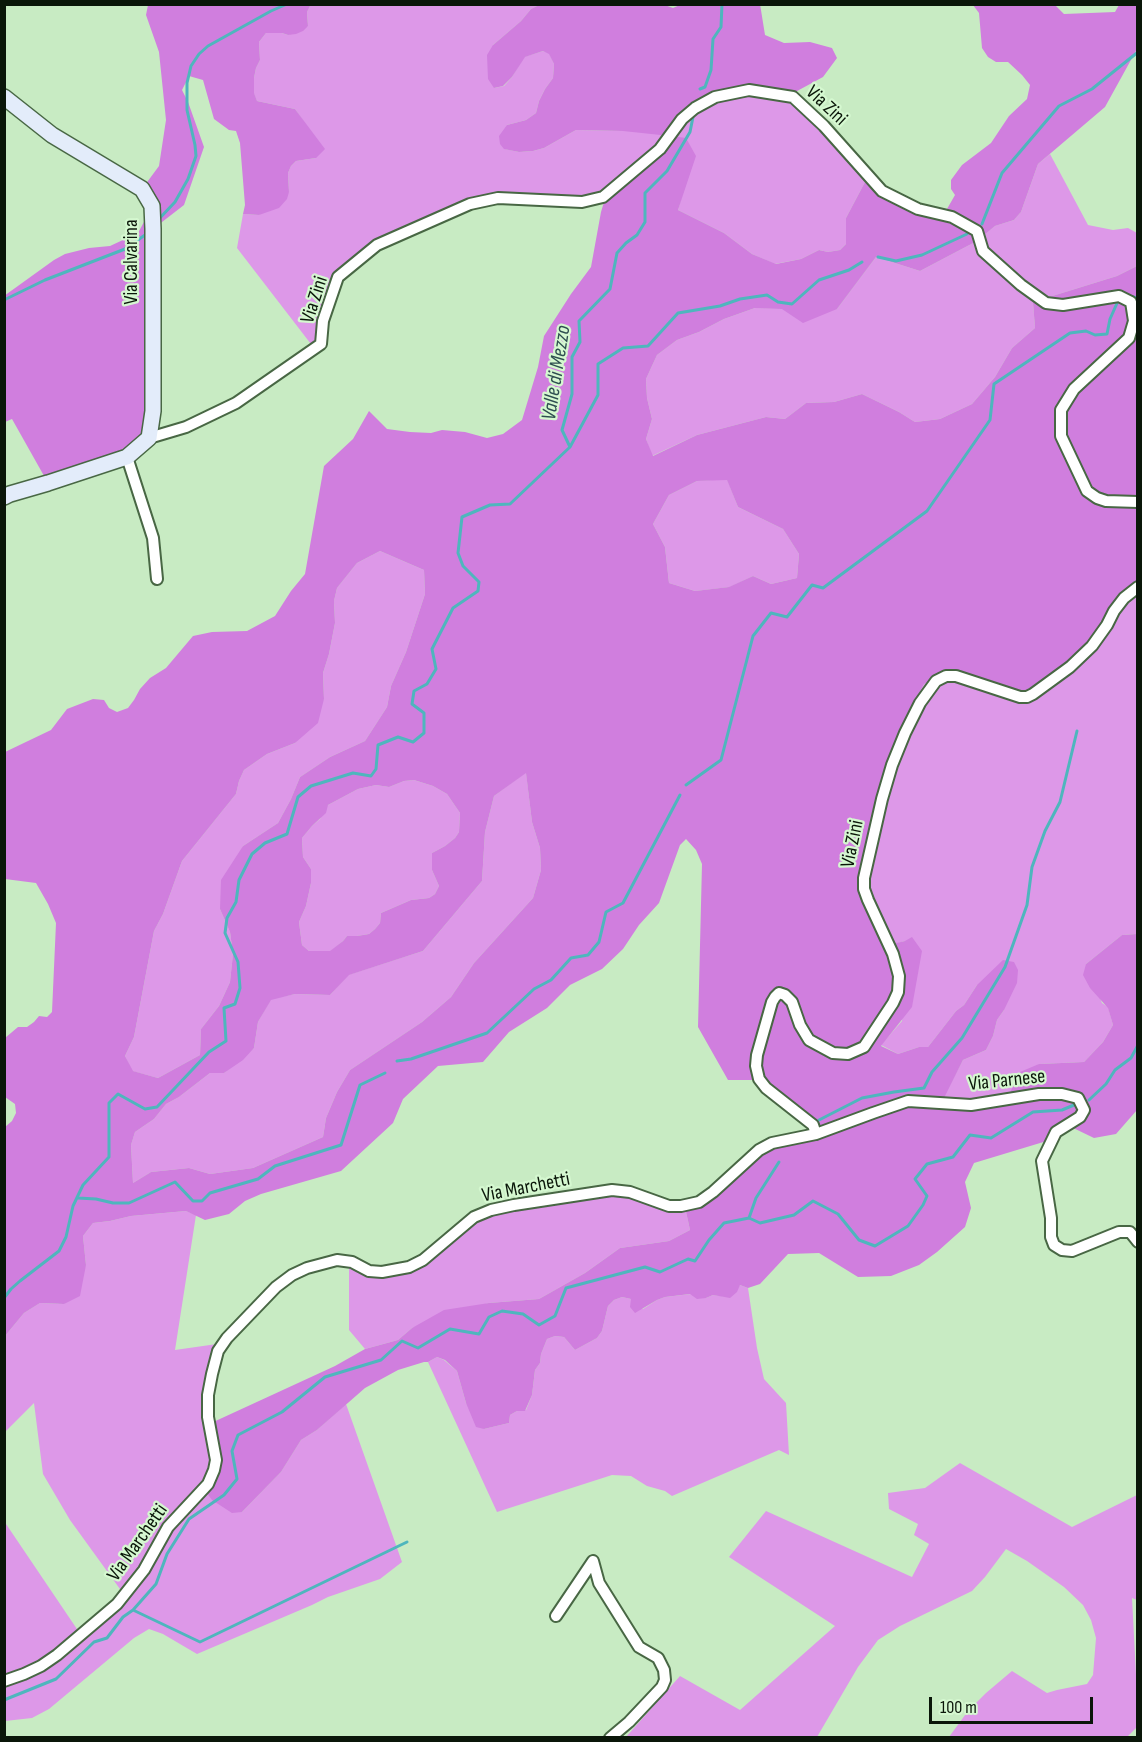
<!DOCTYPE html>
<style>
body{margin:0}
#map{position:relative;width:1142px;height:1742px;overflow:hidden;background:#c8ebc3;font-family:"Sofia Sans Condensed",sans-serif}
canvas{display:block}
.frame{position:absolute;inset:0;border:6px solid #0a1609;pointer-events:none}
.scale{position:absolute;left:929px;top:1697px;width:164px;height:27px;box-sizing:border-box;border:3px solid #0a1609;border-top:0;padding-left:8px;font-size:18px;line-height:21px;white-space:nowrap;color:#0a1609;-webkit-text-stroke:4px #d5f8d0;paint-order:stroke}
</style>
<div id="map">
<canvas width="1142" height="1742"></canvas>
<div class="frame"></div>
<div class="scale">100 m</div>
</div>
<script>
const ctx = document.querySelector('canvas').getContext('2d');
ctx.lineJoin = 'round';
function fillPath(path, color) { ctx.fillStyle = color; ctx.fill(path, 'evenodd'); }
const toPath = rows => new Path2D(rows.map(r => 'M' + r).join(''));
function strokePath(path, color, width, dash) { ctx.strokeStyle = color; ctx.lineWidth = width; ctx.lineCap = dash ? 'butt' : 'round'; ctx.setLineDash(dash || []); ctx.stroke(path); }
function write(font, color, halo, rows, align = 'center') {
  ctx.font = font + ' "Sofia Sans Condensed",sans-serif'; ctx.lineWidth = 4.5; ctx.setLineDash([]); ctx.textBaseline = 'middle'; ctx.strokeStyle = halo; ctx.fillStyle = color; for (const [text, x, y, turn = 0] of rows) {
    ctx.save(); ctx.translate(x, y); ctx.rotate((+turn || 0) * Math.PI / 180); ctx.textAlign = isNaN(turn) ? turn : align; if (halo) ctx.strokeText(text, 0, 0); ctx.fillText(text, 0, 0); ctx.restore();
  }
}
const green = toPath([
 [318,5,539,5,531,9,521,21,493,45,494,88,504,86,512,77,524,57,543,51,549,53,554,64,553,78,545,89,539,101,536,113,526,120,507,125,505,149,519,152,533,151,544,148,576,130,623,131,691,114,716,100,767,93,786,97,802,109,847,158,865,182,846,218,846,244,840,250,828,252,819,250,801,259,775,264,752,254,724,233,678,210,685,185,607,192,580,201,477,204,360,256,333,290,329,326,326,336,314,348,237,248,243,214,259,215,289,192,288,173,291,166,296,161,316,158,302,119,295,109,257,101,254,94,254,78,256,68,260,60,259,42,266,33,282,33,288,35,308,26,307,12,310,6],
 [1050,154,1088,225,1113,230,1128,228,1137,233,1137,266,1117,276,1033,302,1035,328,1012,348,995,377,972,404,940,419,915,422,899,412,862,394,834,402,806,403,785,419,766,417,697,435,652,456,646,439,652,419,647,398,646,379,657,355,677,340,699,332,724,319,755,308,837,309,876,257,920,271,977,241,995,226,1014,220,1021,212,1038,164],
 [727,479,738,507,783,529,799,554,797,578,771,584,753,576,730,587,695,591,669,583,665,547,653,524,669,495,697,481],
 [380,551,424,570,425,594,406,652,391,686,387,707,365,741,330,757,300,777,291,799,278,823,243,846,220,909,230,932,233,954,230,982,219,1006,201,1029,200,1055,158,1078,132,1071,125,1056,134,1037,154,931,163,914,182,861,236,794,239,781,244,770,267,754,295,743,324,699,323,673,329,654,335,623,334,601,337,588,357,563],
 [1137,582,1137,934,1122,935,1086,964,1102,1003,1108,1007,1113,1025,1103,1042,1084,1062,1039,1064,1008,1097,941,1102,963,1060,986,1050,993,1036,997,1020,1004,1010,977,985,964,1005,956,1011,928,1047,919,1047,898,1054,881,1045,902,1021,905,941,888,946,864,900,893,750,912,707,924,684],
 [526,772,532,822,540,848,541,870,533,898,474,963,451,997,422,1022,350,1070,337,1092,326,1118,323,1137,253,1168,210,1174,189,1168,151,1172,133,1183,131,1145,135,1132,154,1119,166,1104,179,1097,210,1073,224,1073,254,1048,258,1022,271,999,295,994,330,995,348,975,423,951,482,881,485,832,494,796],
 [414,780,433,786,447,794,460,813,459,832,455,838,445,846,432,853,432,870,439,886,435,894,429,898,411,900,381,913,380,923,375,929,369,934,357,936,347,936,343,941,331,951,309,951,302,945,299,922,306,906,311,883,311,869,303,857,302,838,312,826,320,819,328,805,358,789,376,785,389,787,404,781],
 [609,1192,685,1207,690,1230,669,1241,620,1248,585,1273,539,1299,489,1303,412,1328,398,1340,365,1349,349,1330,349,1264,400,1271,480,1216],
 [186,1211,196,1215,175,1350,224,1343,216,1359,209,1424,242,1512,281,1472,301,1440,317,1430,346,1404,402,1562,380,1579,328,1597,312,1605,197,1654,163,1634,149,1629,134,1638,49,1709,32,1718,5,1721,4,1521,81,1635,125,1596,70,1520,43,1474,34,1403,5,1432,5,1336,24,1313,40,1303,64,1304,86,1265,83,1236,93,1223,110,1221,131,1216],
 [740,1285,748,1288,757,1348,764,1379,786,1403,789,1455,779,1450,672,1496,665,1491,647,1486,631,1476,612,1475,497,1512,428,1362,437,1357,444,1360,457,1371,466,1403,484,1429,509,1423,510,1415,517,1411,526,1410,532,1395,535,1370,540,1363,541,1354,547,1339,555,1336,564,1337,575,1350,597,1338,602,1331,608,1306,614,1300,622,1297,631,1299,643,1309,657,1300,665,1297,691,1294,706,1298,713,1295,730,1297],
 [960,1463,1072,1527,1137,1495,1137,1600,1132,1598,1137,1694,1138,1726,1127,1737,949,1737,968,1711,986,1693,1012,1671,1047,1693,1057,1690,1087,1684,1093,1675,1096,1638,1091,1620,1083,1605,1064,1587,1027,1561,1006,1549,985,1577,972,1591,900,1626,878,1640,858,1667,817,1737,626,1737,680,1676,740,1710,835,1626,729,1557,766,1511,912,1577,929,1544,914,1535,918,1524,889,1509,888,1493,925,1488]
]);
const forest = toPath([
 [662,4,673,8,682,4,760,4,765,35,784,43,810,42,832,48,837,58,823,77,786,97,767,93,716,100,691,114,672,136,686,138,696,156,678,210,724,233,752,254,776,264,801,259,819,250,828,252,840,250,846,244,846,218,865,182,885,198,943,216,955,195,951,189,951,180,962,165,991,143,1009,116,1027,99,1030,85,1022,75,1008,62,996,62,988,57,982,48,979,13,973,5,1055,5,1064,14,1115,12,1119,5,1137,5,1137,49,1105,107,1038,164,1021,212,1014,220,995,226,977,241,920,271,876,257,837,309,803,323,782,309,755,308,724,319,699,332,677,340,657,355,646,379,647,398,652,419,646,439,653,456,697,435,766,417,785,419,806,403,834,402,862,394,899,412,915,422,940,419,972,404,995,377,1012,348,1035,328,1033,302,1117,276,1137,266,1137,582,1100,632,1081,652,1037,687,1022,694,946,674,924,684,912,707,893,750,860,881,888,945,905,941,912,937,922,951,912,1007,881,1046,898,1054,919,1047,928,1047,956,1011,964,1005,977,985,1003,960,1014,962,1018,970,1017,983,1004,1010,997,1020,993,1036,986,1050,963,1060,942,1102,1008,1097,1020,1072,1039,1064,1084,1062,1103,1042,1113,1025,1108,1008,1090,988,1083,975,1086,964,1122,935,1137,934,1137,1110,1116,1134,1094,1138,1067,1125,1050,1140,974,1163,965,1182,971,1208,965,1227,937,1252,919,1265,891,1276,858,1277,819,1253,788,1254,760,1284,748,1288,740,1285,737,1292,730,1298,713,1295,706,1298,697,1299,690,1294,665,1297,657,1300,635,1313,630,1307,631,1299,622,1297,614,1300,608,1306,602,1331,597,1338,575,1350,564,1337,555,1336,547,1339,541,1354,540,1363,535,1370,532,1395,525,1411,517,1411,510,1415,509,1423,484,1429,476,1427,466,1403,457,1371,445,1360,437,1357,428,1362,424,1362,398,1370,365,1388,317,1430,301,1440,281,1472,242,1512,232,1513,212,1500,204,1489,215,1472,209,1424,335,1366,365,1349,398,1340,412,1328,444,1310,489,1303,539,1299,585,1273,620,1248,669,1241,690,1230,685,1207,762,1149,816,1133,755,1080,728,1080,698,1027,702,864,696,850,686,839,680,845,659,903,639,925,623,949,602,969,570,985,547,1008,509,1032,483,1062,438,1066,403,1099,393,1123,341,1171,261,1194,245,1201,229,1214,205,1220,186,1211,131,1216,110,1221,93,1223,83,1236,86,1265,80,1296,64,1304,40,1303,24,1313,5,1336,5,1127,12,1121,16,1113,15,1104,5,1097,5,1038,18,1027,27,1027,34,1022,39,1016,47,1017,52,1012,56,923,48,904,36,883,5,879,5,752,51,730,67,709,93,699,104,700,109,708,117,712,128,708,134,700,140,689,150,678,166,668,193,636,212,632,247,631,275,616,291,591,305,574,324,466,353,439,369,411,387,429,410,432,431,433,442,430,465,432,487,438,503,434,522,420,538,367,544,336,571,294,591,267,601,212,607,192,670,136,623,131,576,130,544,148,533,151,519,152,504,149,500,144,499,136,507,125,526,120,536,113,539,101,545,89,553,78,554,64,549,54,543,51,525,57,512,77,503,86,494,88,488,79,487,55,493,45,521,21,531,9,539,5],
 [727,480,738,507,783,529,799,554,797,578,771,584,753,576,729,587,695,591,669,583,665,547,653,524,669,495,697,481],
 [380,551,424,570,425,594,406,652,391,686,387,707,365,741,330,757,300,777,291,799,278,823,243,846,221,880,220,909,230,932,233,954,230,982,219,1006,201,1029,200,1055,158,1078,133,1071,125,1056,134,1037,154,931,163,914,182,861,236,794,239,781,244,770,267,754,295,743,318,723,324,699,323,673,329,654,335,623,334,601,337,588,357,563],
 [526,773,532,822,540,848,541,870,533,898,474,963,451,997,422,1022,350,1070,337,1092,326,1118,323,1137,253,1168,210,1174,189,1168,151,1172,133,1183,131,1145,135,1132,154,1119,166,1104,179,1097,210,1073,224,1073,243,1060,254,1048,258,1022,271,1000,295,994,330,995,349,975,423,951,482,881,485,832,494,796],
 [414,780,433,786,447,794,460,813,459,832,455,838,445,846,432,853,432,870,439,886,435,894,429,898,411,900,381,913,380,923,375,929,369,934,357,936,347,936,343,941,330,951,309,951,302,945,299,922,306,906,311,883,311,869,303,857,302,838,312,826,326,813,328,805,358,789,376,785,389,787,404,781],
 [148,5,318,5,310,6,307,12,308,26,303,31,296,34,288,35,282,33,266,33,259,42,260,60,256,68,254,78,254,93,257,101,295,109,325,149,316,158,296,161,291,166,288,173,289,192,287,199,279,208,259,215,243,214,245,205,240,143,236,131,229,130,214,119,203,80,189,76,182,90,188,102,204,147,184,205,153,229,149,438,127,457,48,483,12,419,5,422,4,296,54,260,65,254,89,248,110,246,138,233,152,207,142,189,159,166,166,120,159,52,146,15]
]);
const stream = toPath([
 [700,89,705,87,711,70,713,39,721,27,722,4],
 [158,220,175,202,188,179,196,156,195,145,187,110,187,83,191,66,199,54,208,46,271,11,287,4],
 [982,224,1002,173,1059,106,1092,89,1138,52],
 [878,257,896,261,922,255,967,234],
 [1133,297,1138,298],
 [4,300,45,280,125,249,145,235],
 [570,447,598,395,598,364,623,348,648,346,678,313,720,306,740,299,767,295,778,302,792,304,819,280,849,270,862,262],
 [686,785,721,760,753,636,771,613,787,617,812,585,823,588,927,511,990,420,994,384,1070,333,1086,331,1095,335,1107,334,1110,319,1118,301],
 [397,1061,411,1059,487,1033,534,989,551,980,571,958,588,955,599,942,606,912,623,903,680,795],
 [1089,1100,1106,1084,1115,1070,1131,1058,1138,1045],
 [819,1120,862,1098,894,1092,924,1088,932,1072,962,1038,1005,967,1027,905,1032,867,1045,831,1060,802,1077,731],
 [78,1198,96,1199,113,1203,129,1203,175,1182,193,1201,202,1201,210,1193,258,1179,275,1166,341,1145,360,1085,385,1073],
 [749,1218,756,1198,779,1162],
 [4,1298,11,1289,20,1281,59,1251,66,1237,73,1206,83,1185,109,1157,109,1103,118,1094,145,1109,157,1107,209,1052,226,1041,224,1008,235,1004,240,988,238,962,225,933,227,918,236,902,239,880,252,854,265,843,287,834,298,797,311,786,353,773,371,776,376,769,378,745,398,737,413,742,424,733,424,713,412,704,414,691,427,684,436,669,432,649,453,608,478,591,479,582,463,566,458,553,462,517,490,505,510,504,570,447,562,430,572,394,572,357,580,342,579,321,610,289,617,253,626,243,637,235,645,222,645,193,667,171,690,132,693,117],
 [133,1610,200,1642,407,1542],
 [4,1700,56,1679,94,1642,107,1638,123,1617,133,1610,156,1584,167,1554,189,1519,224,1495,237,1479,232,1451,238,1435,282,1412,325,1377,381,1360,402,1341,418,1348,450,1329,479,1334,489,1317,502,1311,523,1314,539,1325,555,1316,566,1288,645,1267,660,1272,688,1259,695,1261,709,1240,724,1223,749,1218,760,1223,794,1215,813,1201,838,1214,859,1240,875,1246,908,1226,923,1205,927,1196,915,1179,927,1164,953,1157,970,1135,991,1138,1033,1112,1062,1110,1074,1105]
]);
const street = toPath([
 [149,438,186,427,236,403,321,344,323,321,338,277,377,245,470,204,498,198,582,202,603,197,660,149,682,119,695,108,715,97,749,90,793,97,824,126,882,191,918,209,952,217,977,231,983,251,1021,285,1046,303,1063,305,1119,296,1131,302,1134,321,1129,338,1074,389,1061,410,1061,436,1087,491,1097,498,1106,501,1138,502],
 [127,457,153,538,157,579],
 [816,1134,813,1125,766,1088,759,1079,756,1066,757,1055,772,1002,775,997,779,993,785,995,792,1002,800,1025,809,1040,833,1053,848,1054,864,1047,893,1003,898,992,899,976,893,954,868,900,864,889,864,878,882,799,892,765,905,733,920,703,936,681,946,676,956,676,1020,697,1027,697,1033,694,1070,667,1092,646,1107,625,1114,611,1124,598,1138,587],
 [556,1616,593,1561,599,1583,639,1647,658,1658,664,1670,665,1680,662,1687,629,1722,610,1738],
 [4,1681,24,1674,41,1666,57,1655,117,1604,144,1570,168,1527,208,1484,214,1470,216,1460,208,1417,208,1395,212,1374,218,1351,227,1338,276,1287,292,1275,307,1268,337,1260,352,1262,369,1271,382,1272,409,1267,423,1260,474,1217,491,1210,514,1205,612,1190,630,1192,669,1206,681,1206,699,1202,713,1192,759,1150,772,1143,816,1134,873,1113,908,1101,971,1105,1039,1094,1062,1094,1078,1098,1084,1110,1080,1117,1056,1132,1042,1161,1051,1218,1051,1237,1054,1245,1062,1250,1072,1251,1119,1232,1130,1232,1138,1242]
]);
const secondary = toPath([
 [4,97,52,135,142,189,152,206,153,229,153,411,149,438,127,457,48,483,10,494,4,497]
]);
const streetNames = [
 ["Via Zini",826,106,43],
 ["Via Calvarina",132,262,-90],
 ["Via Zini",315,300,-72],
 ["Via Zini",853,844,-78],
 ["Via Parnese",1007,1081,-6],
 ["Via Marchetti",526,1188,-11],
 ["Via Marchetti",138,1543,-55]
];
const waterNames = [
 ["Valle di Mezzo",557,373,-81]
];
fillPath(green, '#dd98e8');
fillPath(forest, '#d07ede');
strokePath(stream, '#4eb6bd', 3);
strokePath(street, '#486744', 14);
strokePath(secondary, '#486744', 18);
strokePath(street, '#fff', 10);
strokePath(secondary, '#e3ecfa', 15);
write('20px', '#0a1609', '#d5f8d0', streetNames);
write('italic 21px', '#2e4e50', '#d5f8d0', waterNames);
</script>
